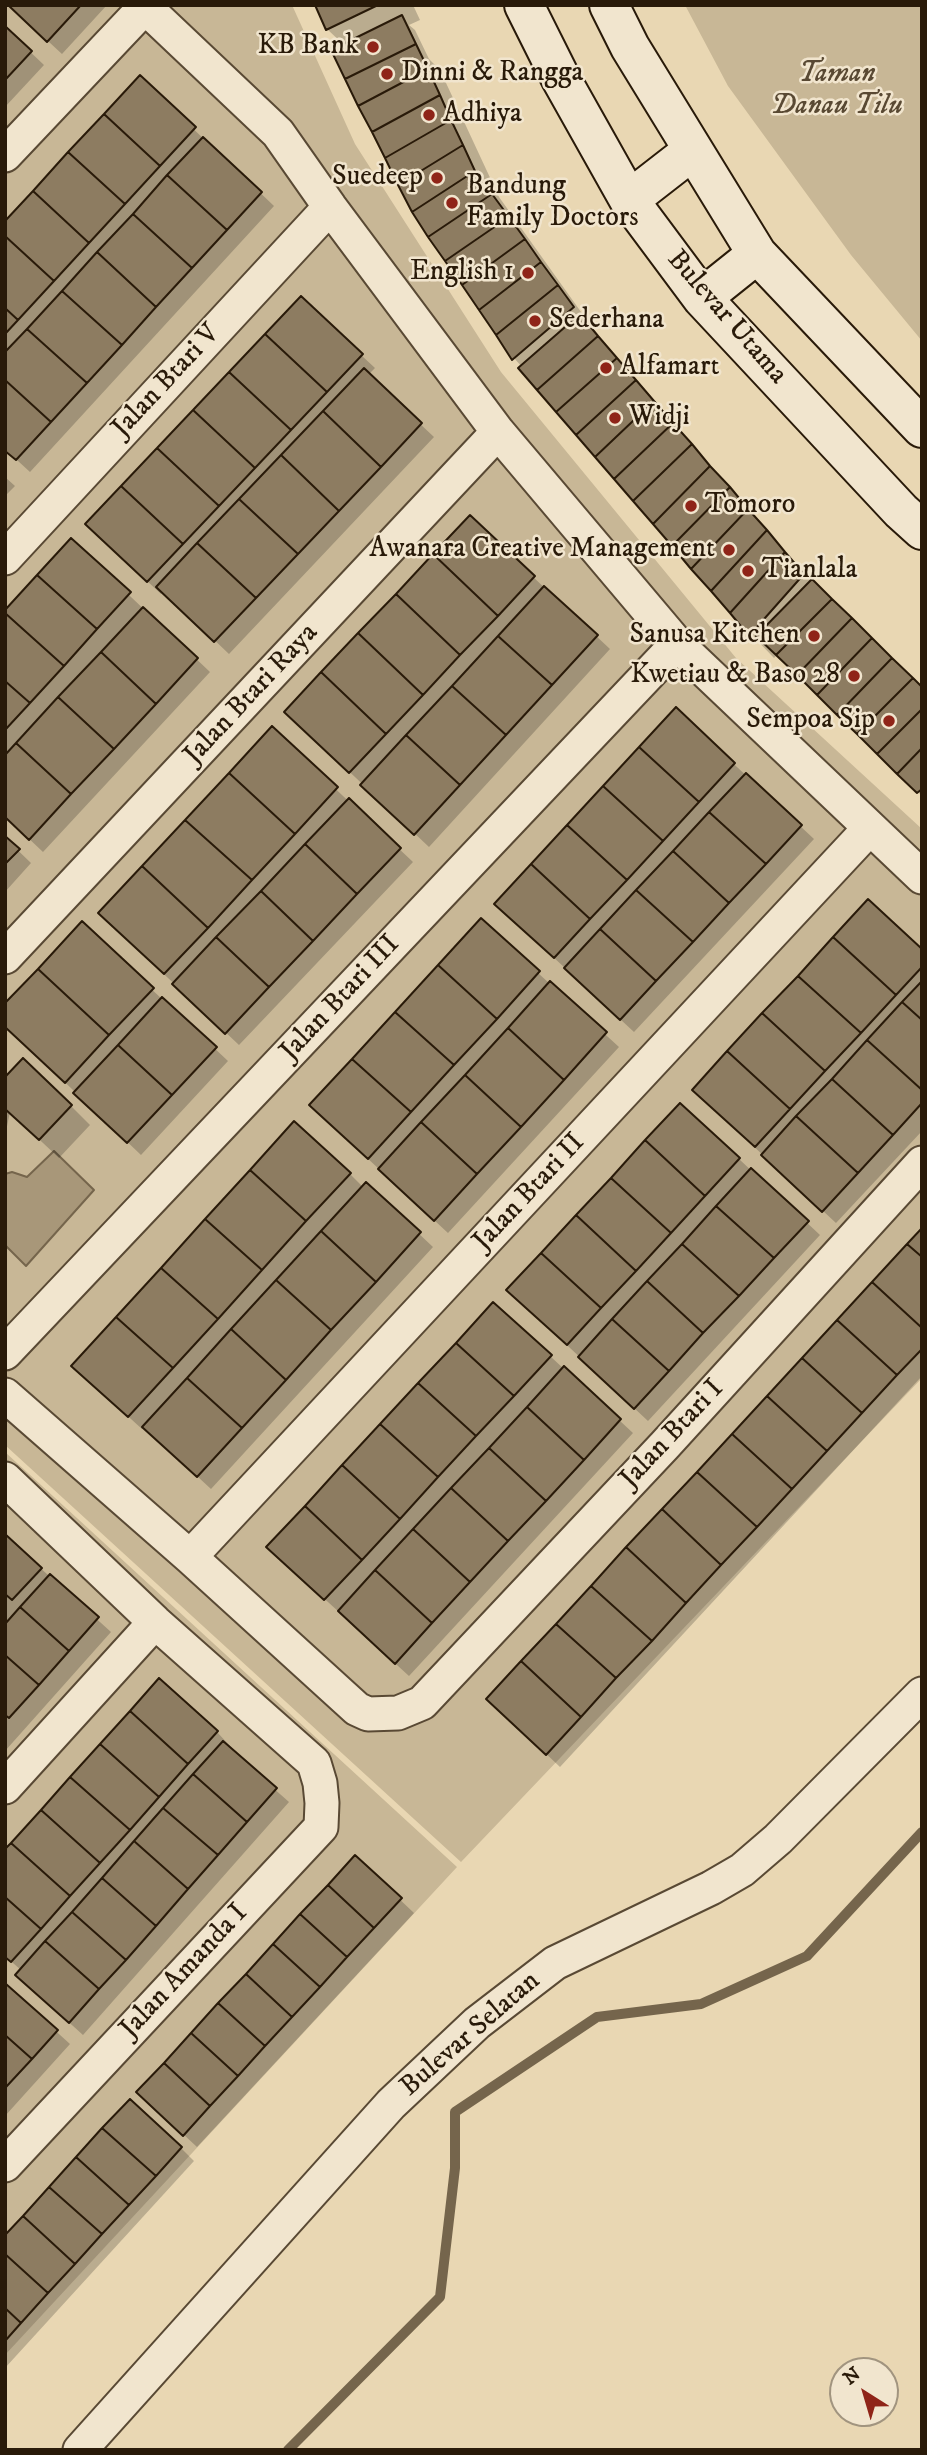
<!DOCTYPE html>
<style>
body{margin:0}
#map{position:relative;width:927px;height:2455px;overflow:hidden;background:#e9d7b3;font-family:"IM FELL DW Pica",serif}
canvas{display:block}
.frame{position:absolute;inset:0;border:7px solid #291a09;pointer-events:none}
.north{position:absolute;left:829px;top:2357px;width:70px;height:70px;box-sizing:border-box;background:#f1e5ce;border:2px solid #a1947f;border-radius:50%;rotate:323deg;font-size:19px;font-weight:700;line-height:28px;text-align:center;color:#291a09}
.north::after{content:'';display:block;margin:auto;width:24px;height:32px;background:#8f2418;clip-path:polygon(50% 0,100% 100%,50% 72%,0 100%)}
</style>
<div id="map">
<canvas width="927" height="2455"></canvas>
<div class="frame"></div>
<div class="north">N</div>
</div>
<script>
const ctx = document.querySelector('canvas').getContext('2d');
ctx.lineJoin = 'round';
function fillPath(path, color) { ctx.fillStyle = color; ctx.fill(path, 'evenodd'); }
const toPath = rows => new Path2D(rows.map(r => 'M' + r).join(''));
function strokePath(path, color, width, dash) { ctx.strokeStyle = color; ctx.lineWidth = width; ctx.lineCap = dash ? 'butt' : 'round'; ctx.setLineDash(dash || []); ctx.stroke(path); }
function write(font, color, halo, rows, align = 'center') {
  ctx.font = font + ' "IM FELL DW Pica",serif'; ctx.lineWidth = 5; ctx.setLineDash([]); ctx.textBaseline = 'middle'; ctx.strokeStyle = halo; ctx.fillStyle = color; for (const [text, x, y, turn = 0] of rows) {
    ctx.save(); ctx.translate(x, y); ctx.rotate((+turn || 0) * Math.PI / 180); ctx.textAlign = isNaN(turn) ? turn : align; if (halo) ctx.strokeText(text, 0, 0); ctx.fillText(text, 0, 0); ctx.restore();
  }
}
const green = toPath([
 [5,5,292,5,355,144,501,372,736,658,922,829,922,1378,461,1862,5,1445],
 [685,5,922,5,922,341,851,255,728,86],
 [5,1452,457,1867,5,2355]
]);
const water = toPath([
 [54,1151,94,1190,26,1266,5,1245,5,1174,12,1172,27,1177,54,1151]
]);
const shadow = toPath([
 [9,5,107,5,62,54],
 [316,5,413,5,420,20,409,25,415,30,429,59,440,70,499,197,596,333,811,581,922,690,922,796,778,654,774,658,751,634,520,368,522,367,514,358,344,45,327,29],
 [5,28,44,65,5,107],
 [140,78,274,206,30,472,5,449,5,223],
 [361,355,375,368,368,375,434,437,229,654,163,591,161,594,100,537],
 [5,477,15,486,5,496],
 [470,518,610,649,429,847,300,725],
 [71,540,210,672,43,852,5,816,5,612],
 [676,710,814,839,634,1032,510,917],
 [272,729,413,862,239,1045,114,927],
 [5,838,31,863,5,892],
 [82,924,228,1061,141,1155,5,1025],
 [922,952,922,1131,836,1223,707,1103],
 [538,973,619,1047,448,1233,324,1118],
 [5,1079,71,1106,90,1125,59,1158,10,1112,5,1136],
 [739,1159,820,1235,648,1421,522,1303],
 [350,1174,363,1187,366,1184,433,1247,211,1489,144,1427,142,1429,87,1379],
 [922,1231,922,1376,560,1767,502,1712],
 [550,1356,633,1433,409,1676,282,1560],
 [5,1536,111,1632,5,1751],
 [159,1681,217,1732,230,1746,228,1748,289,1802,83,2035,31,1988,21,1970,5,1956],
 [355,1857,414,1913,197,2147,152,2105],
 [6,1986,70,2044,5,2116,5,1987],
 [181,2148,194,2161,5,2368,5,2238]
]);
const stream = toPath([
 [288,2450,440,2297,455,2168,455,2112,597,2017,701,2004,807,1956,922,1832]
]);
const building = toPath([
 [8,5,81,5,47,42,8,5],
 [315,5,378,5,326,30,315,5],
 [402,15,416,44,345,79,331,50,402,15],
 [5,26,32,51,5,80,5,26],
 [416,44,428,69,358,106,345,79,416,44],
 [428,69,440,95,372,132,358,106,428,69],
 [140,75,196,127,160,166,104,114,140,75],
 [440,95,451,120,385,158,372,132,440,95],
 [104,114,160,166,125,204,68,152,104,114],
 [451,120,463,145,398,185,385,158,451,120],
 [203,137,262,192,227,230,167,175,203,137],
 [463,145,475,171,412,212,398,185,463,145],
 [68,152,125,204,89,243,33,191,68,152],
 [475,171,492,194,428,237,412,212,475,171],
 [167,175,227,230,192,268,133,214,167,175],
 [33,191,89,243,54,281,5,236,5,221,33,191],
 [492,194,509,217,445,261,428,237,492,194],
 [133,214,192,268,156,307,97,252,133,214],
 [509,217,525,239,462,285,445,261,509,217],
 [5,236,54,281,18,320,5,308,5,236],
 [525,239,541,262,479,310,462,285,525,239],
 [97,252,156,307,122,345,62,291,97,252],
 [541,262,558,285,496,335,479,310,541,262],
 [558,285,574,307,512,360,496,335,558,285],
 [62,291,122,345,87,383,27,329,62,291],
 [301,296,363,354,327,392,265,334,301,296],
 [5,308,18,320,5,334,5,308],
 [580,314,598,336,537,390,518,368,580,314],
 [27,329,87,383,51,422,5,380,5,352,27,329],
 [265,334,327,392,291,430,229,372,265,334],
 [598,336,617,358,556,412,537,390,598,336],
 [617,358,636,380,576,435,556,412,617,358],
 [364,368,422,423,381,467,323,411,364,368],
 [229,372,291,430,255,468,193,410,229,372],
 [5,380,51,422,16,460,5,451,5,380],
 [636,380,654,401,595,457,576,435,636,380],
 [654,401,673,423,614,479,595,457,654,401],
 [193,410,255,468,219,506,157,448,193,410],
 [323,411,381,467,339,511,281,455,323,411],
 [673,423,692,444,633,501,614,479,673,423],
 [692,444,710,466,653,524,633,501,692,444],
 [157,448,219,506,183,544,121,486,157,448],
 [281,455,339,511,298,554,239,499,281,455],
 [710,466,730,487,672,546,653,524,710,466],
 [121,486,183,544,147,582,85,524,121,486],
 [730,487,748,509,691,569,672,546,730,487],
 [239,499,298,554,256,598,197,543,239,499],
 [748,509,767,530,711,591,691,569,748,509],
 [470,515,535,576,498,616,433,554,470,515],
 [767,530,785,552,730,613,711,591,767,530],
 [71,538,131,592,97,629,37,575,71,538],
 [197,543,256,598,214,642,156,587,197,543],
 [785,552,804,574,749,636,730,613,785,552],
 [433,554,498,616,460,655,396,594,433,554],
 [37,575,97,629,64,666,5,613,5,610,37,575],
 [812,579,832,599,776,655,756,636,812,579],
 [544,586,598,635,552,685,498,636,544,586],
 [396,594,460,655,423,695,358,633,396,594],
 [832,599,852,618,797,675,776,655,832,599],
 [143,607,198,658,156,704,101,652,143,607],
 [5,613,64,666,30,703,5,681,5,613],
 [852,618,872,638,817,695,797,675,852,618],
 [358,633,423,695,386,734,321,672,358,633],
 [498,636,552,685,506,735,452,686,498,636],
 [872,638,892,658,837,715,817,695,872,638],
 [101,652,156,704,114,749,58,697,101,652],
 [892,658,913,678,857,734,837,715,892,658],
 [321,672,386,734,349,773,284,712,321,672],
 [913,678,922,687,922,709,877,754,857,734,913,678],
 [5,681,30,703,5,730,5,681],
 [452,686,506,735,460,785,406,735,452,686],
 [58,697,114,749,71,794,16,743,58,697],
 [676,707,735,763,699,802,639,747,676,707],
 [922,709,922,748,897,774,877,754,922,709],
 [272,726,338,787,295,834,229,773,272,726],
 [406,735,460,785,414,835,360,785,406,735],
 [16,743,71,794,29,840,5,817,5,755,16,743],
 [639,747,699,802,663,841,603,786,639,747],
 [922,748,922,789,917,793,897,774,922,748],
 [229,773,295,834,252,880,185,820,229,773],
 [746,773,802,825,766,864,709,812,746,773],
 [603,786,663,841,627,880,567,825,603,786],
 [349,798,401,848,357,894,305,844,349,798],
 [709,812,766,864,729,903,673,851,709,812],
 [185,820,252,880,208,928,142,866,185,820],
 [567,825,627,880,590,919,531,864,567,825],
 [5,836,20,849,5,864,5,836],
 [305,844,357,894,313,941,261,891,305,844],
 [673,851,729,903,693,942,636,890,673,851],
 [531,864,590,919,554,958,494,904,531,864],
 [142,866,208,928,164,974,98,913,142,866],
 [636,890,693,942,656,981,600,929,636,890],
 [261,891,313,941,269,987,216,937,261,891],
 [868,899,922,949,922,967,896,995,833,937,868,899],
 [481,918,540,971,497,1019,438,965,481,918],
 [82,921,154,988,109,1035,38,969,82,921],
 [600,929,656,981,620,1020,564,968,600,929],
 [216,937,269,987,225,1034,172,984,216,937],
 [833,937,896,995,861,1033,798,976,833,937],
 [438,965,497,1019,454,1065,395,1012,438,965],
 [38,969,109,1035,65,1083,5,1027,5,1003,38,969],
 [798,976,861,1033,825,1071,762,1013,798,976],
 [550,981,607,1032,564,1080,508,1028,550,981],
 [922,981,922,1020,902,1002,922,981],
 [162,997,217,1047,172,1095,118,1045,162,997],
 [902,1002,922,1020,922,1090,867,1040,902,1002],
 [395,1012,454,1065,411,1112,352,1059,395,1012],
 [762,1013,825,1071,790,1109,727,1051,762,1013],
 [508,1028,564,1080,521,1127,465,1075,508,1028],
 [867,1040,922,1090,922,1103,893,1135,832,1079,867,1040],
 [118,1045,172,1095,127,1143,73,1093,118,1045],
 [727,1051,790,1109,755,1147,692,1090,727,1051],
 [23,1058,72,1105,39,1140,5,1109,5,1077,23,1058],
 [352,1059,411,1112,368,1159,309,1105,352,1059],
 [465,1075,521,1127,477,1174,421,1122,465,1075],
 [832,1079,893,1135,858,1173,796,1116,832,1079],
 [680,1103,740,1158,705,1196,645,1140,680,1103],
 [796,1116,858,1173,822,1212,761,1155,796,1116],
 [294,1121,351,1173,306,1221,250,1170,294,1121],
 [421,1122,477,1174,434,1221,378,1169,421,1122],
 [645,1140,705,1196,671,1233,611,1178,645,1140],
 [751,1168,809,1221,774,1258,716,1206,751,1168],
 [250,1170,306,1221,262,1270,205,1219,250,1170],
 [611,1178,671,1233,636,1271,576,1215,611,1178],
 [366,1182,421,1232,376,1282,321,1231,366,1182],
 [716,1206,774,1258,739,1296,682,1244,716,1206],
 [576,1215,636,1271,601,1308,541,1253,576,1215],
 [205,1219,262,1270,218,1319,161,1268,205,1219],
 [922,1228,922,1257,907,1244,922,1228],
 [321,1231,376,1282,331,1330,276,1280,321,1231],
 [682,1244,739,1296,703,1333,647,1281,682,1244],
 [907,1244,922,1257,922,1328,872,1282,907,1244],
 [541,1253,601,1308,567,1345,506,1290,541,1253],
 [161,1268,218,1319,173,1368,116,1317,161,1268],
 [276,1280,331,1330,286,1380,231,1329,276,1280],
 [647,1281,703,1333,669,1371,612,1319,647,1281],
 [872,1282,922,1328,922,1349,897,1375,837,1320,872,1282],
 [493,1302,552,1355,514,1396,456,1343,493,1302],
 [116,1317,173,1368,128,1417,71,1366,116,1317],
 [612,1319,669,1371,634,1409,578,1357,612,1319],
 [837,1320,897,1375,862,1413,802,1358,837,1320],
 [231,1329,286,1380,242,1428,187,1378,231,1329],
 [456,1343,514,1396,476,1436,418,1383,456,1343],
 [802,1358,862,1413,827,1451,767,1396,802,1358],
 [564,1366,621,1419,584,1460,527,1407,564,1366],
 [187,1378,242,1428,197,1477,142,1427,187,1378],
 [418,1383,476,1436,438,1477,380,1424,418,1383],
 [767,1396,827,1451,792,1489,732,1434,767,1396],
 [527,1407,584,1460,546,1501,489,1448,527,1407],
 [380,1424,438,1477,400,1519,342,1465,380,1424],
 [732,1434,792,1489,757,1527,697,1472,732,1434],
 [489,1448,546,1501,508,1541,451,1488,489,1448],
 [342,1465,400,1519,362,1560,305,1506,342,1465],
 [697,1472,757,1527,721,1565,662,1509,697,1472],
 [451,1488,508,1541,470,1582,413,1529,451,1488],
 [305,1506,362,1560,324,1600,266,1547,305,1506],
 [662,1509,721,1565,686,1603,626,1547,662,1509],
 [413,1529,470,1582,432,1623,375,1570,413,1529],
 [5,1534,42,1568,12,1600,5,1594,5,1534],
 [626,1547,686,1603,652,1641,591,1586,626,1547],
 [375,1570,432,1623,395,1664,338,1611,375,1570],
 [50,1574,99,1617,69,1651,20,1607,50,1574],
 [591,1586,652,1641,616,1678,556,1624,591,1586],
 [20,1607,69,1651,39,1685,5,1655,5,1624,20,1607],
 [556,1624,616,1678,581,1717,521,1661,556,1624],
 [5,1655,39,1685,9,1718,5,1715,5,1655],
 [521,1661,581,1717,546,1755,486,1699,521,1661],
 [159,1678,218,1731,188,1764,130,1711,159,1678],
 [130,1711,188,1764,159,1797,100,1744,130,1711],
 [223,1741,277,1788,247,1822,193,1774,223,1741],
 [100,1744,159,1797,130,1830,70,1777,100,1744],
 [193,1774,247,1822,218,1855,163,1808,193,1774],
 [70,1777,130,1830,100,1863,41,1810,70,1777],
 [163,1808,218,1855,188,1889,134,1841,163,1808],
 [41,1810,100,1863,70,1896,11,1843,41,1810],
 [134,1841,188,1889,156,1926,102,1878,134,1841],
 [11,1843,70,1896,41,1929,5,1897,5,1849,11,1843],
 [355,1855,402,1898,374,1928,328,1885,355,1855],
 [102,1878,156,1926,126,1960,72,1912,102,1878],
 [328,1885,374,1928,347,1957,300,1914,328,1885],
 [5,1897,41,1929,11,1962,5,1957,5,1897],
 [72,1912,126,1960,99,1989,45,1941,72,1912],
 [300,1914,347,1957,320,1987,273,1944,300,1914],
 [45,1941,99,1989,69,2023,15,1975,45,1941],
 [273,1944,320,1987,292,2017,246,1974,273,1944],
 [246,1974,292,2017,265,2046,218,2003,246,1974],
 [6,1984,58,2030,32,2059,5,2035,6,1984],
 [218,2003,265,2046,238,2076,191,2033,218,2003],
 [191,2033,238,2076,210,2106,164,2063,191,2033],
 [5,2035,32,2059,6,2087,5,2086,5,2035],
 [164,2063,210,2106,183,2136,136,2092,164,2063],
 [130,2099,182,2147,156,2176,102,2128,130,2099],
 [102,2128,156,2176,129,2205,76,2157,102,2128],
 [76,2157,129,2205,102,2234,49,2187,76,2157],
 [49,2187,102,2234,75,2264,23,2216,49,2187],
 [23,2216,75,2264,48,2293,5,2254,5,2235,23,2216],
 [5,2254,48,2293,21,2323,5,2308,5,2254],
 [5,2308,21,2323,5,2341,5,2308]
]);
const street = toPath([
 [146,5,145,7,278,133,330,207,498,432,677,644,922,877],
 [5,155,145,7],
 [5,558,330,207],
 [5,957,498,432],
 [5,1353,677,644],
 [5,1395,190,1557,357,1709,368,1714,398,1713,422,1703,665,1445,922,1163],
 [5,1479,155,1622,314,1763,320,1783,322,1803,321,1827,5,2165],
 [190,1557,869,829],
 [5,1787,155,1622],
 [80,2450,391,2104,477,2023,555,1963,711,1888,742,1870,778,1839,922,1694]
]);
const secondary = toPath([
 [524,5,561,79,629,200,702,298,901,511,922,530],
 [609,5,630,47,757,254,922,428],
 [629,200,692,151],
 [702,298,757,254]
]);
const markers = [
 [373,47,7,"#8f2418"],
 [387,74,7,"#8f2418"],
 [429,115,7,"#8f2418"],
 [437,178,7,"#8f2418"],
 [452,203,7,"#8f2418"],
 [528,273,7,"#8f2418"],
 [535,321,7,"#8f2418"],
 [606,368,7,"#8f2418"],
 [615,418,7,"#8f2418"],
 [691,506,7,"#8f2418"],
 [729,550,7,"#8f2418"],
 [748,571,7,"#8f2418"],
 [814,636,7,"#8f2418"],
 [854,676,7,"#8f2418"],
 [889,721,7,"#8f2418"]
];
const poiNames = [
 ["KB Bank",359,47,"right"],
 ["Dinni & Rangga",401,74],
 ["Adhiya",443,115],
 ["Suedeep",423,178,"right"],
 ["Bandung",466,187],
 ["Family Doctors",466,219],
 ["English 1",514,273,"right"],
 ["Sederhana",549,321],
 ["Alfamart",620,368],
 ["Widji",629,418],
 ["Tomoro",705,506],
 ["Awanara Creative Management",715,550,"right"],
 ["Tianlala",762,571],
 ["Sanusa Kitchen",800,636,"right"],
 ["Kwetiau & Baso 28",840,676,"right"],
 ["Sempoa Sip",875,721,"right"]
];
const parkNames = [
 ["Taman",837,75],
 ["Danau Tilu",837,107]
];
const streetNames = [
 ["Bulevar Utama",726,318,49],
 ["Jalan Btari V",167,382,-47],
 ["Jalan Btari Raya",252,695,-47],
 ["Jalan Btari III",341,999,-47],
 ["Jalan Btari II",530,1193,-47],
 ["Jalan Btari I",673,1435,-47],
 ["Jalan Amanda I",185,1972,-47],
 ["Bulevar Selatan",471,2035,-41]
];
fillPath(green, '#c8b796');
fillPath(water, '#a89779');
strokePath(water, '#75654c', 2);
fillPath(shadow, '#0003');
strokePath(stream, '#75654c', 10);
fillPath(building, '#8d7c61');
strokePath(building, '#291a09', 2);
strokePath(street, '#594934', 37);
strokePath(secondary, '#291a09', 42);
strokePath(street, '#f1e5ce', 33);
strokePath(secondary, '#f1e5ce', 38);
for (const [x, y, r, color] of markers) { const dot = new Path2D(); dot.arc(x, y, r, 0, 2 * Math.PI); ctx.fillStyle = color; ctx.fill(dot); strokePath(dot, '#f1e5ce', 2.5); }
write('28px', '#291a09', '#f1e5ce', poiNames, 'left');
write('italic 28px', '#594933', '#f1e5ce', parkNames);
write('28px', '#291a09', '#f1e5ce', streetNames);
</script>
